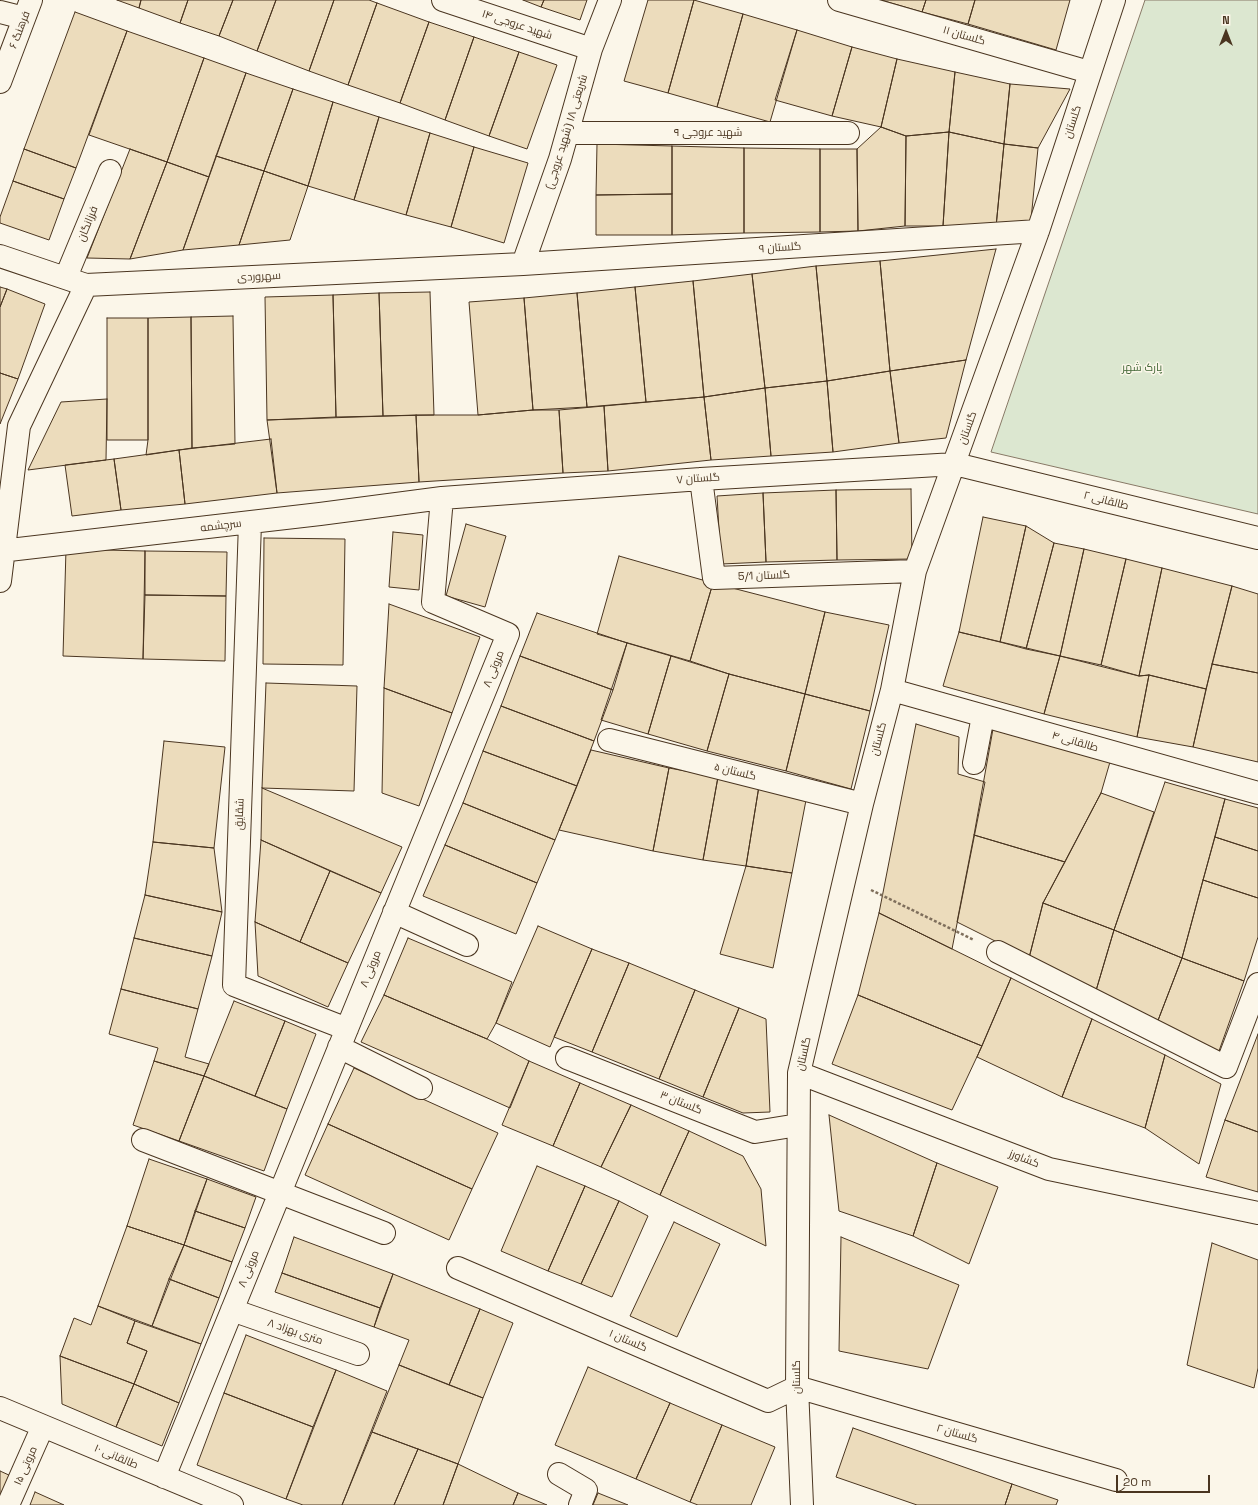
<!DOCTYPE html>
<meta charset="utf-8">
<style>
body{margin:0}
#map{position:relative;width:1258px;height:1505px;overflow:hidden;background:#fbf6e9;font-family:"Space Grotesk",sans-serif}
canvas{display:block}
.north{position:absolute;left:1206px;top:12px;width:40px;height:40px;-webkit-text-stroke:3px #fbf6e9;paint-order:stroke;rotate:0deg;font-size:11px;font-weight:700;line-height:16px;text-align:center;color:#4a3520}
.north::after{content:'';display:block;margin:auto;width:14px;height:18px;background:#4a3520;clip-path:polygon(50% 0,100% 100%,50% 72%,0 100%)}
.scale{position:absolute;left:1116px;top:1475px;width:94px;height:18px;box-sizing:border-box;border:2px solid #4a3520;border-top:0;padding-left:5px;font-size:12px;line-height:14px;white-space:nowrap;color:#4a3520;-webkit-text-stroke:3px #fbf6e9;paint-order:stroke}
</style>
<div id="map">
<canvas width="1258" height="1505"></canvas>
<div class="north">N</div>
<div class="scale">20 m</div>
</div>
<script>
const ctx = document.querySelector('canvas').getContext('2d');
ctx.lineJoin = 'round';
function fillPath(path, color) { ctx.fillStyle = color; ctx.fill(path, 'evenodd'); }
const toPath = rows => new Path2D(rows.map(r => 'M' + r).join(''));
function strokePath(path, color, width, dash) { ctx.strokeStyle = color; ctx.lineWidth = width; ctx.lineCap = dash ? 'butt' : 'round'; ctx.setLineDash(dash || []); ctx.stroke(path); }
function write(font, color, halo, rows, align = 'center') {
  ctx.font = font + ' "Space Grotesk",Cairo,sans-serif'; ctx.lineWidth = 3; ctx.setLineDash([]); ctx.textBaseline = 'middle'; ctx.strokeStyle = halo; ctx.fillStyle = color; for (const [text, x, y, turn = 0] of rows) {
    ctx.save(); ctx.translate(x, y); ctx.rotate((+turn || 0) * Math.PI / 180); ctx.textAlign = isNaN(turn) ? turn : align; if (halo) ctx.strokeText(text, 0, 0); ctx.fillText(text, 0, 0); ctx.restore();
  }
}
const green = toPath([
 [1145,0,1258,0,1258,514,991,452,1145,0]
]);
const building = toPath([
 [117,0,141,0,139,8,117,0],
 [141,0,188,0,180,23,139,8,141,0],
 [188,0,233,0,219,36,180,23,188,0],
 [233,0,276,0,257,51,219,36,233,0],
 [276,0,334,0,309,71,257,51,276,0],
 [334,0,369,0,377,3,348,85,309,71,334,0],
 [523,0,544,0,541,7,523,0],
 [544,0,587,0,580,20,541,7,544,0],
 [648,0,694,0,668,93,624,81,648,0],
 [694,0,743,14,717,107,668,93,694,0],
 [881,0,926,0,922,12,881,0],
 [926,0,975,0,968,24,922,12,926,0],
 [975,0,1070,0,1056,50,968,24,975,0],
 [377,3,429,22,400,103,348,85,377,3],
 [75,12,127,31,76,168,24,149,75,12],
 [743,14,797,30,770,122,717,107,743,14],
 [429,22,474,37,445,120,400,103,429,22],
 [797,30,852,47,832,116,775,100,797,30],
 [127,31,204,58,167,162,89,135,127,31],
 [474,37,519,52,489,136,445,120,474,37],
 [852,47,897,59,881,127,832,116,852,47],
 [519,52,557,65,527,149,489,136,519,52],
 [204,58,246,73,209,177,167,162,204,58],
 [897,59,955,72,949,132,906,136,881,127,897,59],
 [955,72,1010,84,1004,144,949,132,955,72],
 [246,73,293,89,264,171,216,156,246,73],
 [1010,84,1070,89,1038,148,1004,144,1010,84],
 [293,89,333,102,308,186,264,171,293,89],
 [333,102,379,117,354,200,308,186,333,102],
 [379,117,430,133,406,215,354,200,379,117],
 [881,127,906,136,905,226,858,231,857,149,881,127],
 [949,132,943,226,905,226,906,136,949,132],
 [949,132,1004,144,996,227,943,226,949,132],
 [430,133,474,147,451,227,406,215,430,133],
 [597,144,672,146,672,194,596,195,597,144],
 [1004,144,1038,148,1030,230,996,227,1004,144],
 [672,146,744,148,744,233,672,235,672,146],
 [474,147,528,163,504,243,451,227,474,147],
 [744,148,820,149,820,232,744,233,744,148],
 [24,149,76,168,64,199,13,181,24,149],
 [130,149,167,162,130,259,87,258,130,149],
 [820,149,857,149,858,231,820,232,820,149],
 [216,156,264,171,239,245,183,250,216,156],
 [167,162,209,177,183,250,130,259,167,162],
 [264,171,308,186,290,240,239,245,264,171],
 [13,181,64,199,49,240,0,223,0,217,13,181],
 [672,194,672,235,596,235,596,195,672,194],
 [996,249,966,360,890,371,880,261,996,249],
 [880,261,890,371,827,381,816,266,880,261],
 [816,266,827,381,765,388,752,274,816,266],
 [752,274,765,388,704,397,693,281,752,274],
 [693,281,704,397,646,402,635,287,693,281],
 [0,287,7,289,0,307,0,287],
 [635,287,646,402,587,407,577,293,635,287],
 [7,289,45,304,18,379,0,373,0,307,7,289],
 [430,292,434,415,383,416,379,293,430,292],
 [379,293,383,416,336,417,333,295,379,293],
 [577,293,587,407,533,410,524,298,577,293],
 [333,295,336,417,267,420,265,297,333,295],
 [524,298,533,410,478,415,469,302,524,298],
 [233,316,235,444,192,448,191,317,233,316],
 [191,317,192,448,146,455,148,440,148,318,191,317],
 [107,318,148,318,148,440,107,440,107,318],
 [966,360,946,438,899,443,890,371,966,360],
 [890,371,899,443,833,452,827,381,890,371],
 [0,373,18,379,0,424,0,373],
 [827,381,833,452,771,456,765,388,827,381],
 [765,388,771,456,711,460,704,397,765,388],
 [704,397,711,460,608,471,604,406,704,397],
 [107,399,106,460,28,470,61,402,107,399],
 [604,406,608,471,563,473,559,410,604,406],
 [533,410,559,410,563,473,419,482,416,415,478,415,533,410],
 [416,415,419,482,277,493,267,420,416,415],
 [271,439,277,493,185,504,179,450,271,439],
 [179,450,185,504,121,510,114,459,179,450],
 [114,459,121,510,72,516,65,465,114,459],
 [911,489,912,559,837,560,836,490,911,489],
 [836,490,837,560,766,562,763,493,836,490],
 [763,493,766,562,721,564,717,496,763,493],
 [983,517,1026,526,1000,642,959,632,983,517],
 [466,524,506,536,485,607,446,596,466,524],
 [1026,526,1054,543,1026,649,1000,642,1026,526],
 [393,532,423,535,419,590,389,587,393,532],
 [264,538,345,539,343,665,263,664,264,538],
 [1054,543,1084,549,1060,656,1026,649,1054,543],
 [66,549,145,551,143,659,63,656,66,549],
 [1084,549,1126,559,1101,665,1060,656,1084,549],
 [145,551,227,552,226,596,145,595,145,551],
 [619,556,713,583,690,661,597,634,619,556],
 [1126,559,1162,568,1139,676,1101,665,1126,559],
 [1162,568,1232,586,1206,689,1149,675,1139,676,1162,568],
 [713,583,825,612,805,694,729,674,690,661,713,583],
 [1232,586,1258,594,1258,673,1212,664,1232,586],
 [145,595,226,596,225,661,143,659,145,595],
 [389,604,480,637,452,713,384,688,389,604],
 [825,612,889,625,870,711,805,694,825,612],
 [537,613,627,643,613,690,520,656,537,613],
 [959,632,1060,656,1044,714,943,686,959,632],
 [627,643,671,656,648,734,601,720,627,643],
 [520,656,613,690,594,741,501,706,520,656],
 [671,656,729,674,707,751,648,734,671,656],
 [1060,656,1139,676,1149,675,1137,737,1044,714,1060,656],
 [1212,664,1258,673,1258,762,1193,747,1212,664],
 [729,674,805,694,786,771,707,751,729,674],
 [1149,675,1206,689,1193,747,1137,737,1149,675],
 [266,683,357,686,354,791,262,788,266,683],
 [384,688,452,713,419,806,382,793,384,688],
 [805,694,870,711,851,789,786,771,805,694],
 [501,706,594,741,577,786,483,751,501,706],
 [916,724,959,737,958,774,985,782,952,949,879,913,916,724],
 [993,729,1110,762,1101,793,1065,862,974,835,993,729],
 [164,741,225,747,214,848,153,842,164,741],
 [591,750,669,768,653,851,559,830,591,750],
 [483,751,577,786,555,840,463,803,483,751],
 [669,768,718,777,703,860,653,851,669,768],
 [718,777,759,786,746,866,703,860,718,777],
 [1165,782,1225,799,1182,958,1114,930,1165,782],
 [759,786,807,795,792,873,746,866,759,786],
 [262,788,402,847,381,893,261,840,262,788],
 [1101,793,1154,812,1114,930,1043,903,1101,793],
 [1225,799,1258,808,1258,851,1215,837,1225,799],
 [463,803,555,840,537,883,445,845,463,803],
 [974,835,1065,862,1043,903,1029,958,957,922,974,835],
 [1215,837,1258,851,1258,898,1203,880,1215,837],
 [261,840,330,871,300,942,255,922,261,840],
 [153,842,214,848,222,912,145,895,153,842],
 [445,845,537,883,516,934,423,896,445,845],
 [746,866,792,873,773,968,720,954,746,866],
 [330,871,381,893,348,963,300,942,330,871],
 [1203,880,1258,898,1258,937,1244,981,1182,958,1203,880],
 [145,895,222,912,212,956,134,938,145,895],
 [1043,903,1114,930,1095,994,1029,958,1043,903],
 [879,913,1011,978,982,1046,858,995,879,913],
 [255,922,348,963,328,1007,258,976,255,922],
 [538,926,592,949,550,1047,496,1023,538,926],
 [1114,930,1182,958,1157,1023,1095,994,1114,930],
 [134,938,212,956,198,1009,121,989,134,938],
 [408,938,512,982,496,1023,487,1039,384,995,408,938],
 [592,949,629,963,592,1052,554,1037,592,949],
 [1182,958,1244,981,1219,1051,1157,1023,1182,958],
 [629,963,695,990,659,1079,592,1052,629,963],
 [1011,978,1092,1019,1062,1097,977,1057,1011,978],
 [121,989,198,1009,185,1057,209,1064,204,1076,154,1061,158,1048,109,1034,121,989],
 [695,990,739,1008,703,1097,659,1079,695,990],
 [384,995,487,1039,529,1061,510,1108,361,1042,384,995],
 [858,995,982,1046,952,1110,832,1064,858,995],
 [234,1001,285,1021,255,1096,204,1076,234,1001],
 [739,1008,766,1019,770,1112,743,1113,703,1097,739,1008],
 [1092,1019,1165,1055,1145,1128,1062,1097,1092,1019],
 [285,1021,316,1034,287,1109,255,1096,285,1021],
 [1258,1034,1258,1132,1225,1120,1258,1034],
 [1165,1055,1221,1084,1199,1164,1145,1128,1165,1055],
 [154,1061,204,1076,179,1141,133,1125,154,1061],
 [529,1061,580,1083,553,1146,502,1125,529,1061],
 [354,1068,498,1133,472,1189,328,1124,354,1068],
 [204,1076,287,1109,264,1171,179,1141,204,1076],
 [580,1083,631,1105,601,1167,553,1146,580,1083],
 [631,1105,689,1131,660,1195,601,1167,631,1105],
 [829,1115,937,1163,913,1236,839,1211,829,1115],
 [1225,1120,1258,1132,1258,1192,1206,1177,1225,1120],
 [328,1124,472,1189,449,1240,305,1175,328,1124],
 [689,1131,743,1156,761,1189,766,1246,660,1195,689,1131],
 [149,1159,207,1179,184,1245,127,1226,149,1159],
 [937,1163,998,1187,969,1264,913,1236,937,1163],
 [537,1166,585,1186,548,1271,501,1251,537,1166],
 [207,1179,256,1197,245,1228,195,1211,207,1179],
 [585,1186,619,1201,581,1284,548,1271,585,1186],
 [619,1201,648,1216,612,1297,581,1284,619,1201],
 [195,1211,245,1228,232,1262,184,1245,195,1211],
 [674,1222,720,1244,677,1337,630,1316,674,1222],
 [127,1226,184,1245,152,1326,98,1306,127,1226],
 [294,1237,393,1274,380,1308,282,1273,294,1237],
 [841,1237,959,1285,928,1369,839,1351,841,1237],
 [1212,1243,1258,1260,1258,1368,1254,1388,1187,1365,1212,1243],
 [184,1245,232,1262,219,1298,169,1279,184,1245],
 [282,1273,380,1308,374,1327,275,1292,282,1273],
 [393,1274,480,1309,449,1385,399,1365,409,1340,374,1327,393,1274],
 [169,1279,219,1298,201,1344,152,1326,169,1279],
 [98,1306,135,1321,127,1343,147,1351,134,1384,60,1356,74,1318,91,1325,98,1306],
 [480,1309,513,1323,483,1398,449,1385,480,1309],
 [135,1321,201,1344,179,1403,134,1384,147,1351,127,1343,135,1321],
 [246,1335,336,1370,313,1427,224,1393,246,1335],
 [60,1356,134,1384,116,1427,62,1404,60,1356],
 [399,1365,483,1398,458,1464,372,1432,399,1365],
 [588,1367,670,1403,636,1479,555,1445,588,1367],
 [336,1370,387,1391,342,1505,303,1505,286,1499,336,1370],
 [134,1384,179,1403,162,1446,116,1427,134,1384],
 [224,1393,313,1427,286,1499,197,1465,224,1393],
 [670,1403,722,1425,690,1502,636,1479,670,1403],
 [722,1425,775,1447,751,1505,698,1505,690,1502,722,1425],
 [853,1428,1012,1484,1005,1505,917,1505,836,1477,853,1428],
 [372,1432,418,1449,394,1505,342,1505,372,1432],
 [418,1449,458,1464,443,1505,394,1505,418,1449],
 [458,1464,518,1493,513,1505,443,1505,458,1464],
 [0,1471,11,1476,0,1501,0,1471],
 [1012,1484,1058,1500,1056,1505,1005,1505,1012,1484],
 [35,1492,64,1505,30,1505,35,1492],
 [518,1493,547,1505,513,1505,518,1493],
 [598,1493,628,1505,593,1505,598,1493]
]);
const path = toPath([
 [871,890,974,940]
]);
const minor = toPath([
 [443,0,591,49],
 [839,0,1089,72],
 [0,12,24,18],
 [0,82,31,0],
 [568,133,848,133],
 [0,256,86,285,523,264,1038,231],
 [523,264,560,159,591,49,610,0],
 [66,277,110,171],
 [701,479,714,578,915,571],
 [250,523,234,985,347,1029],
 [0,551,320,514,442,498,701,479,955,464,1258,538],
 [0,581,19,426,86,285],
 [892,690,1258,793],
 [609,740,862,804],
 [974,763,983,716],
 [394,912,467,945],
 [998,952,1226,1067,1258,984],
 [339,1047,421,1088],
 [567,1058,755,1132,798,1125],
 [799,1073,1049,1169,1258,1213],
 [143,1140,384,1233],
 [458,1268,768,1401,797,1387,1116,1480],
 [232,1310,358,1354],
 [0,1408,232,1505],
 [559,1474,586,1490,580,1505],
 [164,1477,508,634,433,602,442,498],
 [8,1505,43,1426],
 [802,1505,797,1387,799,1073,862,804,892,690,915,571,1038,231,1114,0]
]);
const streetNames = [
 ["شهید عروجی ۱۴",517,25,18],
 ["فرهنگ ۶",20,30,-69],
 ["گلستان ۱۱",964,36,16],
 ["گلستان",1073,122,-72],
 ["شریعتی ۱۸ (شهید عروجی)",567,132,-73],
 ["شهید عروجی ۹",708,133],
 ["فرزانگان",88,224,-68],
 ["گلستان ۹",780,248,-4],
 ["سهروردی",259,277,-3],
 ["گلستان",968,428,-70],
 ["گلستان ۷",698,479,-4],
 ["طالقانی ۲",1106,501,14],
 ["سرچشمه",221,526,-7],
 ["گلستان 5/1",764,576,-2],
 ["مروتی ۸",494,669,-68],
 ["گلستان",879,739,-75],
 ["طالقانی ۴",1075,742,16],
 ["گلستان ۵",735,772,14],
 ["شقایق",240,814,-88],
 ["مروتی ۸",371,969,-68],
 ["گلستان",804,1054,-77],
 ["گلستان ۳",681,1103,22],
 ["کشاورز",1024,1159,21],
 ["مروتی ۸",249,1269,-68],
 ["۸ متری بهزاد",295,1332,19],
 ["گلستان ۱",628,1341,23],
 ["گلستان",797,1377,-90],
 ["گلستان ۲",957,1434,16],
 ["طالقانی ۱۰",116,1457,23],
 ["مروتی ۱۵",26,1466,-66]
];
const parkNames = [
 ["پارک شهر",1142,368]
];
fillPath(green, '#dce7d0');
strokePath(green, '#887966', 1);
fillPath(building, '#ecdcbc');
strokePath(building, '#4a3520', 1);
strokePath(minor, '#4a3520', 24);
strokePath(path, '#7f6f5c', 2.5, [3, 2]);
strokePath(minor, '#fbf6e9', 22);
write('11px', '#4a3520', '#fbf6e9', streetNames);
write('11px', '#436837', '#fbf6e9', parkNames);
</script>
